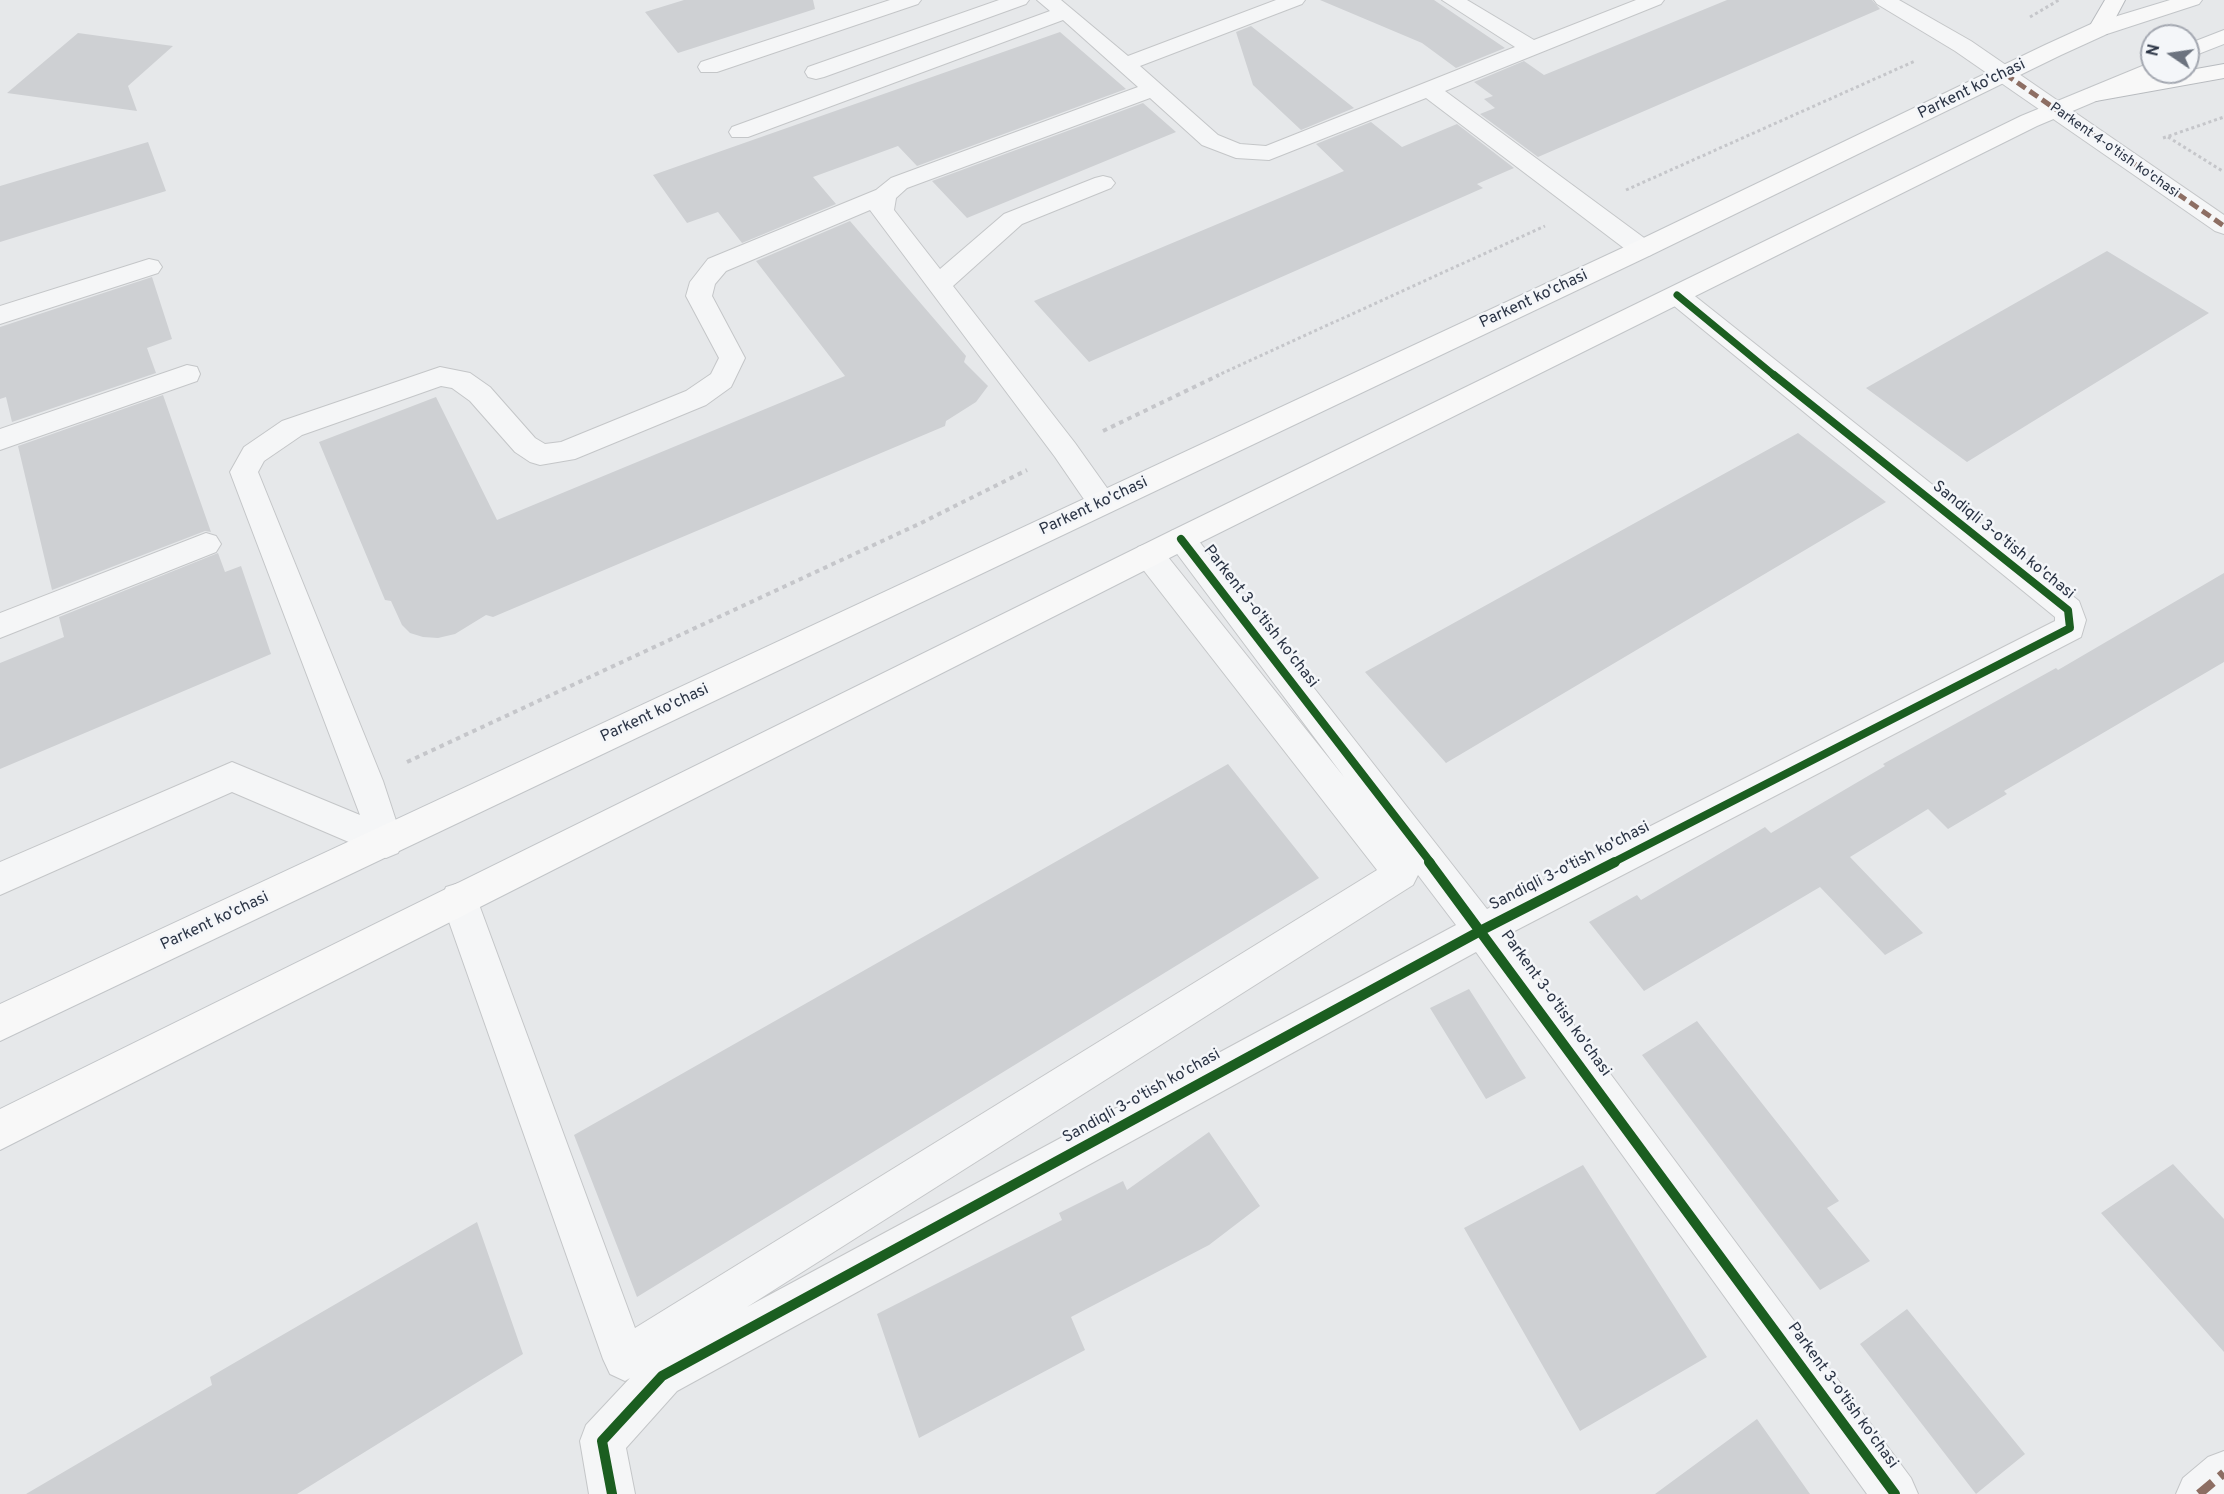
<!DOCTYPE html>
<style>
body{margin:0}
#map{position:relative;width:2224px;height:1494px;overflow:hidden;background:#e6e8ea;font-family:Overpass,sans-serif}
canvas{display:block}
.north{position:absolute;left:2140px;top:24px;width:60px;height:60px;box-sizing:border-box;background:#f4f6f9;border:2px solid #a4a8b1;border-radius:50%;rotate:283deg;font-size:16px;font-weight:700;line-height:24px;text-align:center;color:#2b3445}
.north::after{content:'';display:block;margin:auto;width:21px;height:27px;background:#6c737f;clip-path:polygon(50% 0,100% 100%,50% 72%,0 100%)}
</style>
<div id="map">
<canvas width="2224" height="1494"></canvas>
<div class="north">N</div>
</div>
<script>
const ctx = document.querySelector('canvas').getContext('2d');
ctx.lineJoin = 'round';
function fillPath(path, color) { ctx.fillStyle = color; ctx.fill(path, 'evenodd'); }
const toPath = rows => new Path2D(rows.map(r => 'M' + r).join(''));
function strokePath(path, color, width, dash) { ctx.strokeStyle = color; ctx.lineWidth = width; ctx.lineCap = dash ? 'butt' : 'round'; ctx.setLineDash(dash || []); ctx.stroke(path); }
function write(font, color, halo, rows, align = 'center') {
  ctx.font = font + ' Overpass,sans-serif'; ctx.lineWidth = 5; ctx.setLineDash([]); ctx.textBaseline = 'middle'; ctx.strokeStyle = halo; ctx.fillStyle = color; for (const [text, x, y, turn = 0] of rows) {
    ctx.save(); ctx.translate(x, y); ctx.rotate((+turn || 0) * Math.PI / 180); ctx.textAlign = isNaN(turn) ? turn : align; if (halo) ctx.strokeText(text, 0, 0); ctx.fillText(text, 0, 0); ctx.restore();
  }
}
const building = toPath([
 [684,0,813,0,815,9,678,53,645,12],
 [1320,0,1434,0,1505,48,1456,68,1422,43],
 [1727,0,1872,0,1880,9,1538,157,1480,114,1495,108,1484,99,1493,96,1474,82,1524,61,1544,75],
 [1251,26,1354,108,1301,130,1253,85,1236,32],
 [1060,32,1126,89,917,166,898,146,813,177,836,204,742,243,718,212,687,223,653,175],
 [78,33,173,46,128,86,137,111,7,93],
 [1143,103,1176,132,967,218,932,181],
 [1371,122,1402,147,1457,124,1514,168,1477,184,1483,188,1089,362,1034,301,1344,171,1316,144],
 [148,142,166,191,0,242,0,186],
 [850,221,966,356,964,362,988,386,976,402,946,421,945,426,493,617,486,615,455,634,438,638,423,637,410,633,402,625,391,601,385,600,319,442,436,397,497,520,845,376,756,261],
 [2107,251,2209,313,1967,462,1866,388],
 [152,277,172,339,147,348,156,373,12,422,6,397,0,399,0,327],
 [163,395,211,532,205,531,52,590,18,446],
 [1798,433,1886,502,1446,763,1365,672],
 [218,553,225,572,241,566,271,654,0,769,0,663,64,637,59,617],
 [2224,573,2224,662,2004,791,2007,794,1948,829,1928,809,1850,857,1923,933,1885,955,1820,887,1644,991,1589,922,1637,895,1641,900,1765,827,1771,833,1885,766,1883,764,2056,668,2058,670],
 [1228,764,1319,878,637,1297,574,1135],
 [1469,989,1526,1078,1486,1099,1430,1008],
 [1697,1021,1839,1201,1827,1208,1870,1261,1820,1290,1642,1055],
 [1209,1132,1260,1206,1209,1245,1071,1317,1085,1350,919,1438,877,1314,1062,1220,1059,1213,1123,1181,1127,1190],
 [2173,1164,2224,1219,2224,1352,2101,1213],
 [1583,1165,1707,1357,1580,1431,1464,1228],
 [477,1222,523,1354,297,1494,26,1494,212,1385,210,1377],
 [1907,1309,2025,1454,1976,1494,1860,1344],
 [1757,1419,1810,1494,1655,1494]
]);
const pathFar1 = toPath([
 [2030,17,2059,0],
 [2168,137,2224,172],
 [2163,138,2224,117],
 [1626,190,1915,61],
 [1216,376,1545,226]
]);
const path = toPath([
 [1103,431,1219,375],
 [407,762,921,523,1027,470]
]);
const minor = toPath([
 [890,0,921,0,918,4,717,72,701,72,698,67,701,62,890,0],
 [999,0,1029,0,1026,4,824,77,816,79,808,77,805,72,808,67,999,0],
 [1037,0,1061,0,1128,56,1276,0,1305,0,1302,4,1140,66,1218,135,1240,144,1266,146,1515,47,1442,0,1467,0,1534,40,1636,0,1664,0,1661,4,1445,91,1651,243,1654,249,1651,255,1642,257,1633,255,1426,98,1269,160,1236,158,1202,145,1150,98,907,188,896,198,894,210,940,269,1004,214,1095,178,1103,176,1111,178,1115,183,1111,188,1022,224,953,286,1075,443,1112,495,1116,503,1112,511,1102,514,1092,511,1055,457,870,210,726,271,715,284,712,296,745,358,731,387,706,405,575,459,540,465,530,462,515,452,470,401,452,388,441,386,302,435,264,461,258,472,383,781,403,842,398,853,386,858,232,792,0,895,0,862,232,762,360,815,230,472,244,447,282,421,440,367,470,373,490,387,535,438,545,444,561,442,686,391,711,374,719,358,686,296,690,282,708,259,876,190,891,178,1138,87,1063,20,748,137,732,137,729,132,732,127,1050,11,1037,0],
 [1874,0,1899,0,1971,41,2224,215,2224,234,2215,231,1955,51,1877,4,1874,0],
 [149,259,158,261,162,267,158,273,0,324,0,306,149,259],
 [1677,286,1686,289,2079,601,2086,620,2081,637,1507,935,1911,1478,1918,1494,1867,1494,1476,952,677,1391,626,1448,635,1494,589,1494,580,1441,586,1425,630,1378,625,1381,610,1374,603,1359,441,899,446,887,459,883,472,887,477,899,635,1328,1377,870,1138,563,1134,555,1138,547,1149,543,1160,547,1344,777,1166,539,1171,531,1181,528,1191,531,1487,909,2055,621,2055,617,1668,301,1664,295,1668,289,1677,286],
 [1418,875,1456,925,747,1307,1413,885,1418,875],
 [187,365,197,367,200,374,197,381,0,450,0,429,187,365],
 [206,533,216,536,221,544,216,552,0,638,0,613,206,533],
 [2224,1451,2224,1494,2176,1494,2183,1478,2208,1457,2224,1451]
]);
const major = toPath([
 [2170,0,2202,0,2199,4,2107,34,2061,55,1651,255,0,1041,0,1004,1633,243,2045,45,2091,24,2170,0],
 [2224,30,2224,44,2188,58,2188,44,2224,30],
 [2152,62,2152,72,2160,74,2037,126,1191,547,0,1150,0,1109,1171,531,2021,116,2152,62]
]);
const highway = toPath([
 [2105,0,2125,0,2107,34,2091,34,2088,29,2105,0],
 [2224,64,2224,78,2096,101,2088,99,2085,94,2088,89,2096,87,2224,64]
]);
const quietFar1 = toPath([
 [2005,74,2224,226]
]);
const quiet = toPath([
 [2199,1494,2224,1473]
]);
const cyclewayFar2 = toPath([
 [1677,295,1775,376]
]);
const cyclewayFar1 = toPath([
 [1181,539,1431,863],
 [1612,863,2070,628,2068,610,1774,375]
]);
const cycleway = toPath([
 [1429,862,1895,1494],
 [612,1494,602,1441,662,1376,1482,930,1615,862]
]);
const farStreetnames = [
 ["Parkent 4-o'tish ko'chasi",2114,151,35]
];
const streetNames = [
 ["Parkent ko'chasi",1972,90,-26],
 ["Parkent ko'chasi",1534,300,-25],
 ["Parkent ko'chasi",1094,507,-25],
 ["Sandiqli 3-o'tish ko'chasi",2003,541,39],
 ["Parkent 3-o'tish ko'chasi",1260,617,52],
 ["Parkent ko'chasi",655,714,-25],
 ["Sandiqli 3-o'tish ko'chasi",1570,867,-27],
 ["Parkent ko'chasi",215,922,-25],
 ["Parkent 3-o'tish ko'chasi",1555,1004,54],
 ["Sandiqli 3-o'tish ko'chasi",1142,1097,-29],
 ["Parkent 3-o'tish ko'chasi",1842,1396,54]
];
fillPath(building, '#ced0d3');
strokePath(minor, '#c4c6c8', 2);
strokePath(major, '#c2c5c8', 2);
strokePath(highway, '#b8bbbf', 2);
strokePath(pathFar1, '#c5c6ca', 3, [3, 3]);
strokePath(path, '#c5c6ca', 4, [4.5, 4.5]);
fillPath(minor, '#f5f6f7');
fillPath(major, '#f8f8f8');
fillPath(highway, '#f8f8f8');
strokePath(quietFar1, '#8d6e63', 5, [10, 5]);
strokePath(quiet, '#8d6e63', 9, [18, 9]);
strokePath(cyclewayFar2, '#1b5e20', 7);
strokePath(cyclewayFar1, '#1b5e20', 8);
strokePath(cycleway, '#1b5e20', 10);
write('14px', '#2b3445', '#f4f6f9', farStreetnames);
write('16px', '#2b3445', '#f4f6f9', streetNames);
</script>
